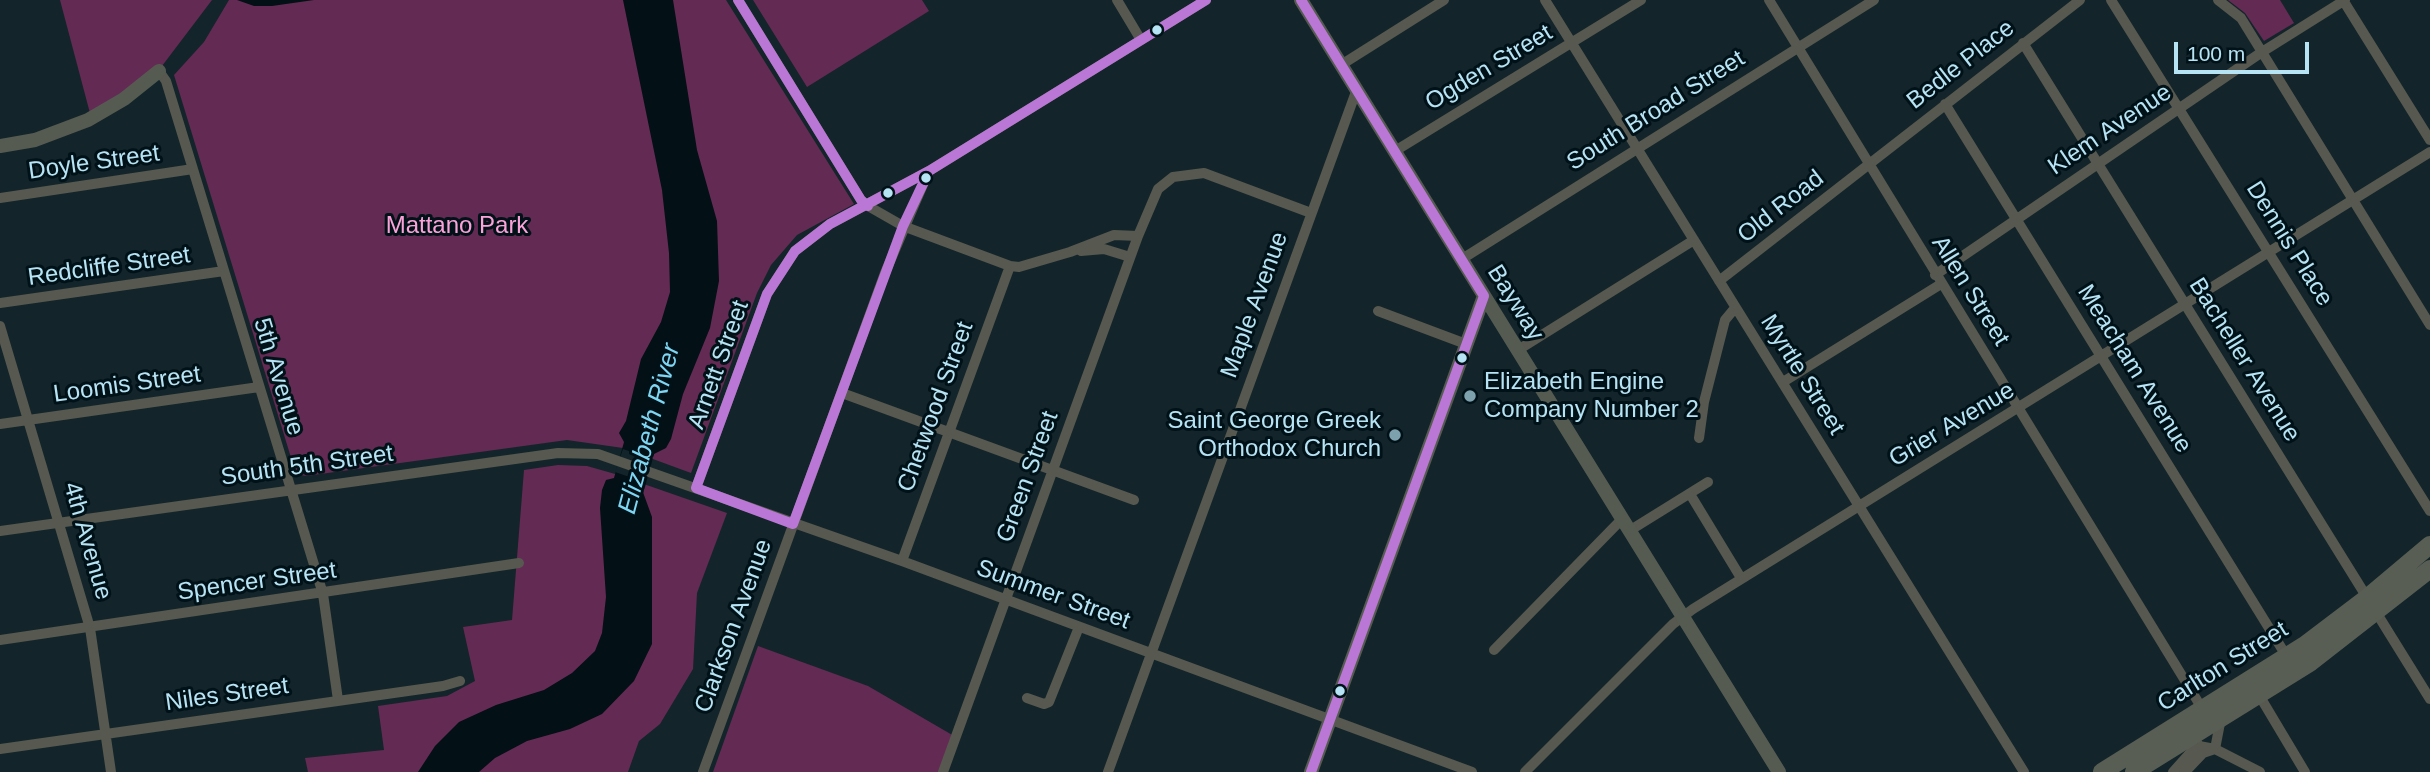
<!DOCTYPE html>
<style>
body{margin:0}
#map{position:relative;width:2430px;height:772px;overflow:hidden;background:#13252a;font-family:Helvetica,sans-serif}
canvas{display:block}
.scale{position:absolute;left:2174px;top:42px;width:135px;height:32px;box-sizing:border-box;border:4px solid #b7e4f5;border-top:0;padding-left:9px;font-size:21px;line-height:24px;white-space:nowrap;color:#b7e4f5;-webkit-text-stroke:5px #001218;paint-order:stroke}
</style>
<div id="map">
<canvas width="2430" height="772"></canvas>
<div class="scale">100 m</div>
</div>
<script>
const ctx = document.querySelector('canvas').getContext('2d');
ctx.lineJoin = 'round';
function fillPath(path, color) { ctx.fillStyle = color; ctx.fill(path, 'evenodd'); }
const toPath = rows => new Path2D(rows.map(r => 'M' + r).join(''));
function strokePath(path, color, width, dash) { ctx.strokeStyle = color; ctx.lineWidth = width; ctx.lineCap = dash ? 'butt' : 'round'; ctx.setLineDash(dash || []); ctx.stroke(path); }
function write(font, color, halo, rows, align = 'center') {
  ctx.font = font + ' Helvetica,sans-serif'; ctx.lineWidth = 6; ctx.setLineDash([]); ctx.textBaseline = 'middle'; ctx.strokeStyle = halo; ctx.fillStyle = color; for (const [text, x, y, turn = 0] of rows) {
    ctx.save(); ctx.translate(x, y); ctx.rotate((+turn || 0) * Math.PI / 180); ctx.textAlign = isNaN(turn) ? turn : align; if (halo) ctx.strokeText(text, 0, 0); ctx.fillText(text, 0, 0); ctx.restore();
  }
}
const green = toPath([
 [60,0,212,0,162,66,91,117],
 [229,0,726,0,854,204,797,235,771,265,757,293,691,473,623,448,567,440,306,476,296,474,174,75,204,42],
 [753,0,922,0,929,11,807,87],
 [2228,0,2280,0,2294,23,2264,41,2245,13],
 [558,465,587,466,615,474,727,513,697,593,693,669,660,724,639,741,628,772,308,772,305,758,384,750,378,706,447,696,475,681,463,627,512,620,524,470],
 [758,646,868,686,954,736,941,772,713,772]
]);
const water = toPath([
 [237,0,314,0,272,6,254,6],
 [623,0,673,0,697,150,717,221,719,281,710,328,683,394,671,439,666,448,652,455,640,484,652,517,652,644,634,681,602,714,570,729,527,741,495,758,479,772,418,772,435,746,459,722,496,705,544,690,572,673,595,651,602,633,606,597,600,508,602,490,606,480,614,478,624,442,619,433,626,421,641,359,661,322,670,292,669,253,662,190]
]);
const pier = toPath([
 [623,449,652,459,644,482,615,472]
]);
const street = toPath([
 [738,0,861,200,868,206,903,226,1010,266,1019,267,1070,252,1114,235,1138,236],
 [1117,0,1141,40],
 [1545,0,2024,772],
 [1769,0,2203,710],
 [2111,0,2430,511],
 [2218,0,2241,18,2430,325],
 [2343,0,2430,140],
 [2023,43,2430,699],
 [1341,65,1444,0],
 [159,71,166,81,323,594,338,700],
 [1945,104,2287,657],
 [1395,151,1641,0],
 [0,198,193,169],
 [1081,251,1104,249,1130,257],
 [1462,259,1874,0],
 [1935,275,2262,52,2345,0],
 [1719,281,2080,0],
 [0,303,224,271],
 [1378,311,1466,344],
 [0,326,90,628,111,772],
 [1518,350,1694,240],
 [1783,382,1941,284],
 [842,393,1134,500],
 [0,424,259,387],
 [1699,438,1704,402,1725,320,1735,308],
 [696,488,767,294,795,251,830,224,929,171,1206,0],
 [1690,494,1741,578],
 [0,531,558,453,598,454,902,561,1472,772],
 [1629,531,1708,482],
 [902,561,1010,266],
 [0,640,519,563],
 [1494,650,1622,519],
 [2259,695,2305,772],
 [1027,698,1044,704,1049,702,1079,627],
 [2183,743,2215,749,2260,772],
 [0,749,443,686,460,681],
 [2215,749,2221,718],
 [703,772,885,273,928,173],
 [943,772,1138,236,1158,189,1173,177,1204,173,1311,213],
 [1108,772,1357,89],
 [1525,772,1673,624,1693,609,2430,152],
 [2173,772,2198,744],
 [2185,772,2203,753,2215,749]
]);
const secondary = toPath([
 [1301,0,1779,772],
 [0,146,35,140,88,120,124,99,159,71],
 [1311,772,1484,296]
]);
const highway = toPath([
 [2102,772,2305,645,2367,598,2430,545],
 [2134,772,2311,662,2430,569]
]);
const bus1 = toPath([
 [738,0,861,200,868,206],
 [1301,0,1484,296,1311,772],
 [929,171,903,226,793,524,696,488,767,294,795,251,830,224,929,171],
 [929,171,1206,0]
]);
const markers = [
 [1157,30,6,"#b7e4f5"],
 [926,178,6,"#b7e4f5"],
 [888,193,6,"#b7e4f5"],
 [1462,358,6,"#b7e4f5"],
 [1470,396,7,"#7ea1ae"],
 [1395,435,7,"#7ea1ae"],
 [1340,691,6,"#b7e4f5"]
];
const streetNames = [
 ["Bedle Place",1961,65,-38],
 ["Ogden Street",1489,68,-31],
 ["South Broad Street",1656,111,-32],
 ["Klem Avenue",2110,130,-34],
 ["Doyle Street",94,163,-8],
 ["Old Road",1781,207,-38],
 ["Dennis Place",2289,244,58],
 ["Redcliffe Street",109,267,-8],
 ["Allen Street",1970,291,58],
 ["Bayway",1515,303,58],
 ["Maple Avenue",1255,305,-70],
 ["Bacheller Avenue",2244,360,58],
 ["Arnett Street",719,365,-70],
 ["Meacham Avenue",2134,369,58],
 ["Myrtle Street",1802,375,58],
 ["5th Avenue",278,377,73],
 ["Loomis Street",127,385,-8],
 ["Chetwood Street",936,407,-70],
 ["Grier Avenue",1952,425,-31],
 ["South 5th Street",307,466,-8],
 ["Green Street",1028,477,-70],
 ["4th Avenue",87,541,74],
 ["Spencer Street",257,582,-8],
 ["Summer Street",1053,595,20],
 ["Clarkson Avenue",734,626,-70],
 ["Carlton Street",2223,667,-32],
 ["Niles Street",227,695,-8]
];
const parkNames = [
 ["Mattano Park",457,226]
];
const poiNames = [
 ["Elizabeth Engine",1484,382],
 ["Company Number 2",1484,410],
 ["Saint George Greek",1381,421,"right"],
 ["Orthodox Church",1381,449,"right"]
];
const waterNames = [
 ["Elizabeth River",650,429,-75]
];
fillPath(green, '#632a53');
fillPath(water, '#031015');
fillPath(pier, '#13252a');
strokePath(street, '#57584f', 10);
strokePath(secondary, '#565b52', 14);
strokePath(highway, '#595e55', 18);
strokePath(bus1, '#ba77d6', 10);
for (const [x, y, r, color] of markers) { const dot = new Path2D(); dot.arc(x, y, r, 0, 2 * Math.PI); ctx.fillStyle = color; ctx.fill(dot); strokePath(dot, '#001218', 2.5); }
write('24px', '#b7e4f5', '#001218', streetNames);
write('24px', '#fba2d9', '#001218', parkNames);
write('24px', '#b7e4f5', '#001218', poiNames, 'left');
write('italic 26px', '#7fd6f3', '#001218', waterNames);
</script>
